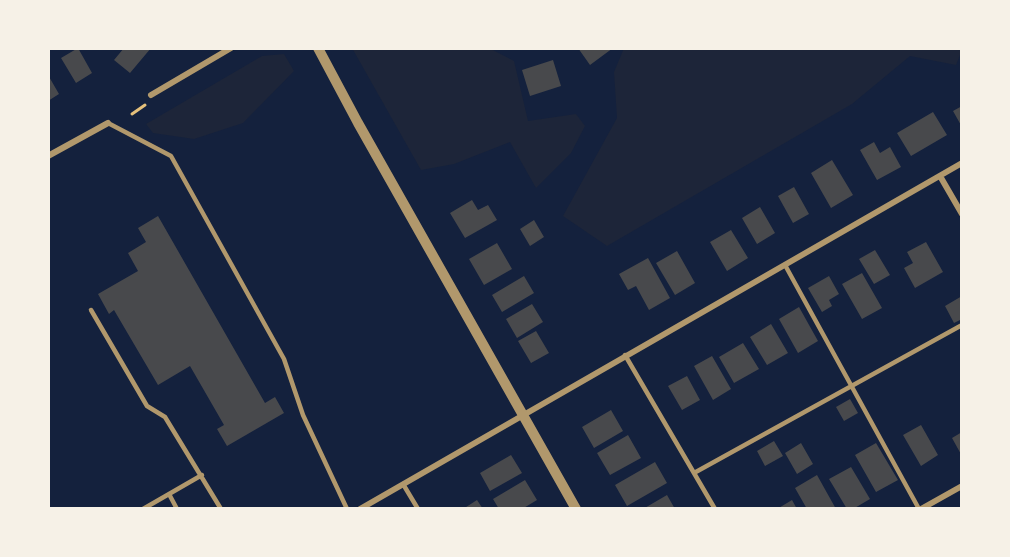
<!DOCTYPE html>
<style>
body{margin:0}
#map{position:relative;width:1010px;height:557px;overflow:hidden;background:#14213d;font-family:Bitter,serif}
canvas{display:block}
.frame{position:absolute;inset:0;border:50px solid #f6f1e7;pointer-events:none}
</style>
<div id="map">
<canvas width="1010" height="557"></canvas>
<div class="frame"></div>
</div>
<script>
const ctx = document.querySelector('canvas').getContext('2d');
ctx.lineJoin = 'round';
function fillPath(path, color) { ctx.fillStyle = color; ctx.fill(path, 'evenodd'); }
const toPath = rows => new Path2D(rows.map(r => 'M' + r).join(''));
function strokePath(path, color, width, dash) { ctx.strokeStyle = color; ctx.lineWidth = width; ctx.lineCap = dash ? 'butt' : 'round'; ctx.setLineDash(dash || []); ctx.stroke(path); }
const green = toPath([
 [352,48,489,48,514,61,528,121,576,114,585,126,571,153,536,188,510,142,454,164,421,170],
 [624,48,962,48,962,50,956,65,910,56,852,104,607,246,563,216,617,118,614,72],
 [284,54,294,71,243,123,194,139,153,133,146,124,262,56]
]);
const building = toPath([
 [78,48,92,73,76,83,61,58],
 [124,48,151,48,130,73,114,60],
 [578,48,613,48,590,65],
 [553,60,561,86,530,96,522,70],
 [48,75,59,94,48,101],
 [962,106,962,127,953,111],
 [933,112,947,135,911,156,897,133],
 [874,142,880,153,890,147,901,167,877,180,860,150],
 [832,160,853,195,831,208,811,173],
 [794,187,809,214,793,223,778,196],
 [472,200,478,210,488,205,497,220,465,238,450,213],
 [760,207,775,233,757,244,742,218],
 [158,216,265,403,275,397,284,413,227,446,217,429,224,425,190,366,158,385,114,310,109,314,98,294,138,271,128,253,146,242,138,228],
 [534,220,544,237,530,246,520,229],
 [731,230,748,258,727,271,710,242],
 [926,242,943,272,915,288,904,268,913,263,907,252],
 [497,243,512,269,484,285,469,259],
 [875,250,890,275,874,284,859,259],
 [677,251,695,283,675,295,656,263],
 [648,258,670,298,649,310,636,286,628,290,619,274],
 [862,273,882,308,862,319,842,284],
 [524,276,534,293,502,312,492,295],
 [829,276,839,294,829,300,832,306,822,312,808,288],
 [962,296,962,319,954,323,945,306],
 [532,304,543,322,517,338,506,319],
 [799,307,818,341,798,353,779,319],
 [771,324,788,353,767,365,750,337],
 [536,331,549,353,531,363,518,341],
 [743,343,759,369,734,383,719,357],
 [712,356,731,389,713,400,694,366],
 [687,376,700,400,682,410,668,386],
 [850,399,858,413,844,421,836,407],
 [611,410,623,431,594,448,582,427],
 [921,425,938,455,921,466,903,435],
 [962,432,962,456,952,438],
 [628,435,641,458,610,475,597,453],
 [774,441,783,456,765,466,757,451],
 [801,443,813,464,797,474,785,453],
 [876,443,898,480,876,492,855,455],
 [511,455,522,473,490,491,480,473],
 [655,462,667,483,627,506,615,485],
 [851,467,870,499,853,509,847,509,829,479],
 [817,475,836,509,807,509,795,488],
 [525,480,537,500,522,509,499,509,493,499],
 [667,495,675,509,643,509],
 [477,500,483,509,463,509],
 [792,500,797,509,777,509]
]);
const path = toPath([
 [132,114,145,105]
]);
const service = toPath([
 [108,123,171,156,284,359,303,415,347,509],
 [785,265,919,509],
 [91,310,147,406,165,417,221,509],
 [625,355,715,509],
 [694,473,962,325],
 [403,484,418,509],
 [169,494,177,509],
 [143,509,202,475]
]);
const minor = toPath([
 [151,95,231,48],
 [48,156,108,123],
 [940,176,962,214],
 [360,509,962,163],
 [921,509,962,486]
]);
const tertiary = toPath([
 [318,48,358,123,576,509]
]);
fillPath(green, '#1d2539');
fillPath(building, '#48494c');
strokePath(path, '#e5c07b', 3);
strokePath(service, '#b1986c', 4.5);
strokePath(minor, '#b1986c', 6);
strokePath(tertiary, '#b1986c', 10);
</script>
